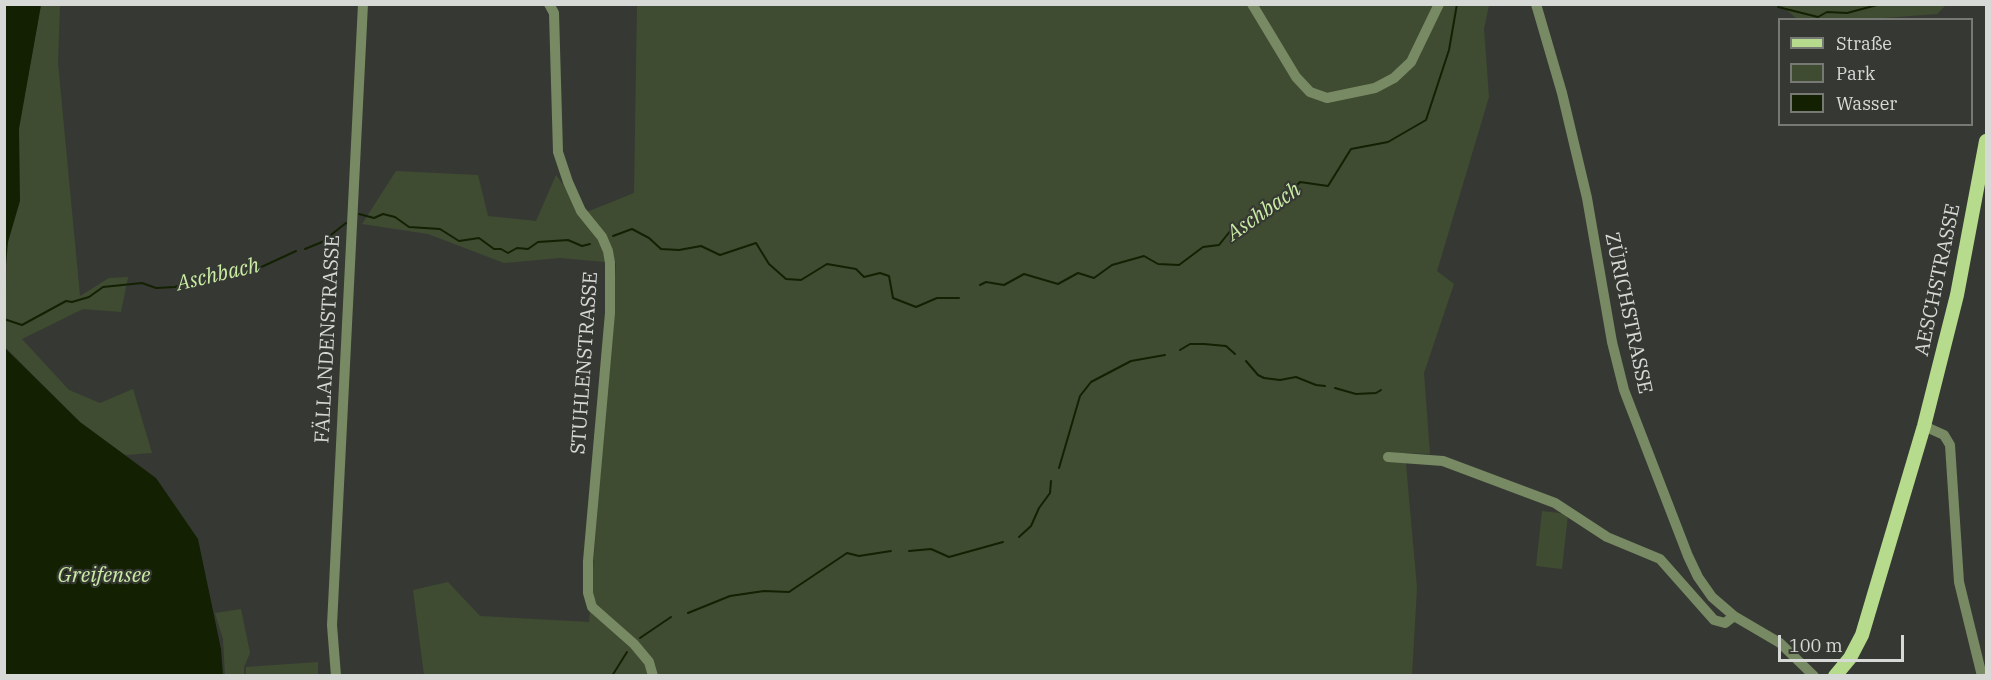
<!DOCTYPE html>
<meta charset="utf-8">
<style>
body{margin:0}
#map{position:relative;width:1991px;height:680px;overflow:hidden;background:#363933;font-family:"IBM Plex Serif",serif}
canvas{display:block}
.frame{position:absolute;inset:0;border:6px solid #d7d9d6;pointer-events:none}
.legend{position:absolute;left:1778px;top:18px;width:195px;height:108px;box-sizing:border-box;background:#363933;border:2px solid #767974;margin:0;padding:8px 10px;list-style:none;font-size:18px;color:#d7d9d6}
.legend li{display:flex;align-items:center;gap:12px;height:30px}
.legend b{width:30px;border:2px solid #767974}
.scale{position:absolute;left:1778px;top:635px;width:126px;height:27px;box-sizing:border-box;border:3px solid #d7d9d6;border-top:0;padding-left:8px;font-size:18px;line-height:21px;white-space:nowrap;color:#d7d9d6;-webkit-text-stroke:4px #363933;paint-order:stroke}
</style>
<div id="map">
<canvas width="1991" height="680"></canvas>
<div class="frame"></div>
<ul class="legend">
<li><b style="height:8px;background:#b7db8d"></b>Straße</li>
<li><b style="height:16px;background:#3f4c31"></b>Park</li>
<li><b style="height:16px;background:#132002"></b>Wasser</li>
</ul>
<div class="scale">100 m</div>
</div>
<script>
const ctx = document.querySelector('canvas').getContext('2d');
ctx.lineJoin = 'round';
function fillPath(path, color) { ctx.fillStyle = color; ctx.fill(path, 'evenodd'); }
const toPath = rows => new Path2D(rows.map(r => 'M' + r).join(''));
function strokePath(path, color, width, dash) { ctx.strokeStyle = color; ctx.lineWidth = width; ctx.lineCap = dash ? 'butt' : 'round'; ctx.setLineDash(dash || []); ctx.stroke(path); }
function write(font, color, halo, rows, align = 'center') {
  ctx.font = font + ' "IBM Plex Serif",serif'; ctx.lineWidth = 4.5; ctx.setLineDash([]); ctx.textBaseline = 'middle'; ctx.strokeStyle = halo; ctx.fillStyle = color; for (const [text, x, y, turn = 0] of rows) {
    ctx.save(); ctx.translate(x, y); ctx.rotate((+turn || 0) * Math.PI / 180); ctx.textAlign = isNaN(turn) ? turn : align; if (halo) ctx.strokeText(text, 0, 0); ctx.fillText(text, 0, 0); ctx.restore();
  }
}
const green = toPath([
 [41,5,60,5,58,63,80,296,109,278,128,277,121,312,83,309,22,339,69,390,100,403,133,389,152,453,125,455,80,422,5,347,8,184],
 [637,5,1489,5,1484,29,1489,97,1437,271,1454,284,1424,373,1430,454,1405,453,1417,588,1412,675,424,675,413,590,448,582,480,616,589,622,616,263,560,258,504,263,428,234,362,224,396,171,478,175,488,216,536,221,556,175,584,213,634,193],
 [1781,5,1946,5,1937,14,1857,20,1797,19],
 [1542,511,1568,514,1562,569,1536,566],
 [241,609,250,653,244,667,244,675,225,675,223,639,215,613],
 [318,662,318,675,246,675,246,667]
]);
const water = toPath([
 [5,4,41,5,19,129,20,201,8,242,5,275],
 [4,347,80,422,156,478,198,539,221,649,223,675,5,675]
]);
const stream = toPath([
 [1778,7,1818,17,1827,12,1847,13,1881,4],
 [359,214,374,218,383,214,395,217,409,227,440,229,459,241,479,238,494,249,501,249,508,253,517,248,528,249,538,242,568,240,582,246,590,244],
 [613,236,632,229,649,238,661,249,679,250,701,246,720,255,756,243,769,264,786,279,801,280,827,264,856,269,864,277,880,273,889,276,893,298,916,307,937,298,959,298],
 [305,249,322,242,346,223],
 [980,285,986,282,1004,285,1024,274,1058,284,1078,273,1094,278,1112,265,1144,256,1158,264,1179,265,1203,247,1219,245,1231,230,1276,208,1300,182,1328,186,1351,149,1388,142,1426,120,1449,50,1457,4],
 [4,319,22,325,66,301,72,302,89,297,103,287,142,283,156,288,175,287,203,275,257,269,296,251],
 [1180,350,1190,344,1204,344,1226,346,1235,354],
 [1246,361,1258,375,1264,378,1280,380,1296,377,1316,385,1325,386],
 [1335,388,1356,394,1376,393,1381,390],
 [1059,468,1080,396,1091,382,1131,361,1165,355],
 [1019,537,1031,526,1039,508,1050,493,1051,481],
 [909,551,931,549,949,557,1003,542],
 [688,613,730,596,764,591,789,592,847,553,859,556,891,551],
 [640,638,671,617],
 [612,676,627,652]
]);
const minor = toPath([
 [549,4,554,13,558,152,568,182,581,211,602,237,608,251,610,263,610,313,588,561,588,593,592,607,634,644,649,662,653,676],
 [1252,4,1296,77,1310,92,1327,98,1375,88,1394,78,1411,62,1439,4],
 [1536,4,1562,93,1587,198,1612,342,1624,390,1688,556,1698,577,1712,597,1734,616,1780,643,1814,676],
 [1924,426,1944,435,1950,445,1959,582,1982,676],
 [1388,457,1443,461,1555,503,1607,537,1660,559,1714,620,1725,623,1734,616],
 [336,676,332,625,363,4]
]);
const major = toPath([
 [1835,676,1850,658,1862,635,1924,426,1957,295,1986,141]
]);
const streetNames = [
 ["AESCHSTRASSE",1938,280,-78],
 ["ZÜRICHSTRASSE",1628,313,78],
 ["FÄLLANDENSTRASSE",328,339,-87],
 ["STUHLENSTRASSE",585,363,-86]
];
const waterNames = [
 ["Aschbach",1264,212,-35],
 ["Aschbach",218,275,-13],
 ["Greifensee",104,576]
];
fillPath(green, '#3f4c31');
fillPath(water, '#132002');
strokePath(stream, '#132002', 2);
strokePath(minor, '#788a64', 10);
strokePath(major, '#b7db8d', 14);
write('20px', '#d7d9d6', '#363933', streetNames);
write('italic 21px', '#cbeca5', '#363933', waterNames);
</script>
